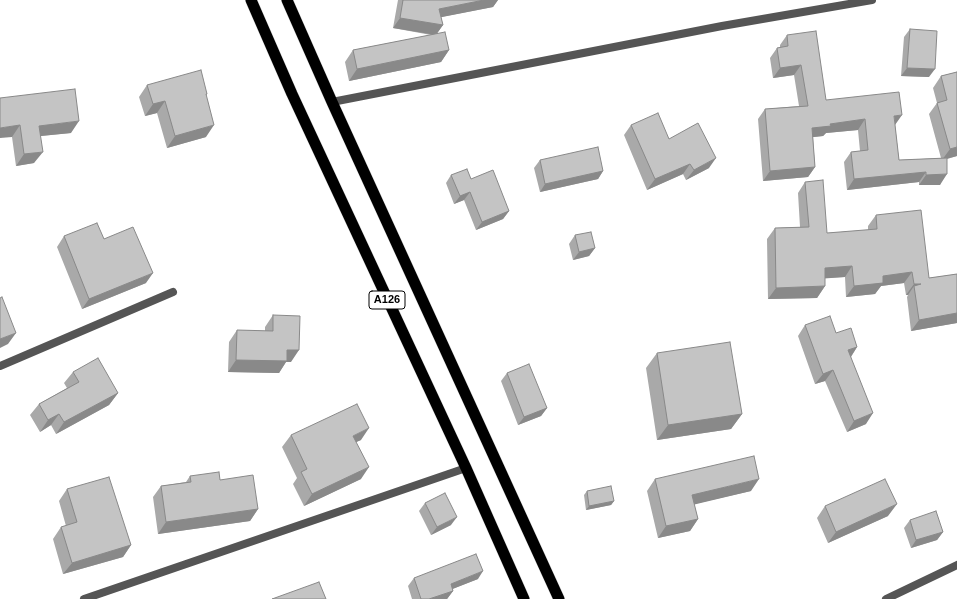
<!DOCTYPE html>
<style>
body{margin:0}
canvas{display:block;background:#fff}
</style>
<canvas width="957" height="599"></canvas>
<script>
const ctx = document.querySelector('canvas').getContext('2d');
ctx.lineJoin = 'round';
const toPath = rows => new Path2D(rows.map(r => 'M' + r).join(''));
function strokePath(path, color, width, dash) { ctx.strokeStyle = color; ctx.lineWidth = width; ctx.lineCap = dash ? 'butt' : 'round'; ctx.setLineDash(dash || []); ctx.stroke(path); }
function fillPath(path, color) { ctx.fillStyle = color; ctx.fill(path, 'evenodd'); }
function write(font, color, halo, rows, align = 'center') {
  ctx.font = font + ' Helvetica,sans-serif'; ctx.lineWidth = 3; ctx.setLineDash([]); ctx.textBaseline = 'middle'; ctx.strokeStyle = halo; ctx.fillStyle = color; for (const [text, x, y, turn = 0] of rows) {
    ctx.save(); ctx.translate(x, y); ctx.rotate((+turn || 0) * Math.PI / 180); ctx.textAlign = isNaN(turn) ? turn : align; if (halo) ctx.strokeText(text, 0, 0); ctx.fillText(text, 0, 0); ctx.restore();
  }
}
const minor = toPath([
 [332,102,722,26,872,0],
 [0,366,173,292],
 [84,599,466,468],
 [886,599,957,565]
]);
const trunk = toPath([
 [251,0,292,94,466,468,524,599],
 [287,0,332,102,559,599]
]);
const wall = toPath([
 [398,0,498,0,493,7,441,17,443,25,437,33,449,50,441,62,349,81,345,62,353,50,431,35,393,28],
 [910,29,929,77,901,76,904,37],
 [787,35,826,100,895,125,899,160,941,158,929,114,937,103,933,88,941,76,957,72,957,156,947,159,940,185,919,185,919,182,847,190,844,162,851,152,860,151,858,130,826,133,823,136,813,137,815,167,808,177,763,181,758,119,765,109,799,106,794,75,773,78,770,58,777,48,780,47,780,45],
 [147,85,207,94,206,96,206,137,167,148,157,113,145,116,139,97],
 [0,98,71,133,40,136,34,163,16,166,12,137],
 [631,125,669,139,709,168,686,180,683,174,647,190,624,135],
 [540,160,603,171,598,179,540,192,534,168],
 [451,175,471,179,509,211,503,219,476,230,464,200,454,204,446,183],
 [805,182,827,233,868,230,868,226,876,215,929,278,957,274,957,323,911,331,907,297,908,295,906,295,904,283,881,286,875,294,846,297,845,277,825,278,825,286,817,298,768,299,767,239,775,228,800,227,798,193],
 [575,235,595,248,589,256,573,260,569,244],
 [64,236,104,239,146,283,82,309,57,247],
 [273,315,291,362,286,362,279,373,228,372,229,342,237,330,265,331,265,327],
 [805,325,836,333,857,347,851,357,866,424,847,432,825,381,815,384,798,336],
 [657,353,742,414,731,429,657,440,646,368],
 [73,372,118,393,109,405,56,434,51,425,40,432,30,415,39,404,67,388,64,383],
 [507,373,547,408,541,416,518,425,501,381],
 [291,435,361,440,356,442,361,479,304,506,293,484,297,478,282,447],
 [190,476,220,480,258,509,250,521,158,534,153,497,161,486,186,482],
 [655,479,751,491,694,504,698,519,690,531,658,538,647,491],
 [67,489,131,545,123,557,63,574,53,539,61,527,66,526,59,501],
 [587,491,614,501,611,505,586,510,584,495],
 [425,503,451,525,431,535,419,511],
 [825,506,888,516,828,543,817,518],
 [910,520,943,532,937,540,911,548,904,528],
 [414,578,478,579,452,589,453,591,447,599,412,599,408,586]
]);
const shadedWall = toPath([
 [484,0,498,0,493,7,432,19,439,9],
 [400,18,443,25,436,35,393,28],
 [449,50,441,62,349,81,357,69],
 [801,65,794,75,773,78,780,68],
 [907,68,935,69,929,77,901,76],
 [165,101,157,113,145,116,153,104],
 [902,115,895,125,894,116],
 [865,119,858,130,826,133,823,136,805,138,812,128,830,124],
 [79,121,71,133,31,137,39,126],
 [20,125,12,137,0,138,0,128],
 [214,125,206,137,167,148,175,136],
 [957,147,957,156,942,160,950,149],
 [43,152,34,163,16,166,24,154],
 [716,158,709,168,686,180,694,170],
 [690,164,683,174,647,190,655,179],
 [815,167,808,177,763,181,770,171],
 [603,171,598,179,540,192,545,184],
 [926,172,919,182,847,190,854,179],
 [947,174,940,185,919,185,926,175],
 [470,192,464,200,454,204,460,196],
 [509,211,503,219,476,230,482,222],
 [595,248,589,256,573,260,579,252],
 [852,266,845,277,817,279,825,268],
 [912,272,904,283,881,286,875,294,846,297,854,286,883,276],
 [153,273,146,283,82,309,89,299],
 [914,284,921,284,914,286,908,295,906,295],
 [825,286,817,298,768,299,776,288],
 [957,313,957,323,911,331,919,320],
 [16,333,8,344,0,348,0,339],
 [857,347,850,358,848,350],
 [287,350,299,350,291,362,286,362,279,373,228,372,236,360],
 [833,370,825,381,815,384,823,374],
 [118,393,109,405,56,434,64,422],
 [547,408,541,416,518,425,524,417],
 [873,413,866,424,847,432,854,421],
 [59,414,51,425,40,432,48,420],
 [742,414,731,429,657,440,668,425],
 [369,428,361,440,345,447,353,436],
 [369,467,361,479,304,506,312,494],
 [759,479,751,491,684,507,692,495],
 [614,501,611,505,586,510,589,506],
 [897,504,888,516,828,543,836,532],
 [258,509,250,521,158,534,166,522],
 [457,517,451,525,431,535,437,527],
 [698,519,690,531,658,538,666,526],
 [943,532,937,540,911,548,916,540],
 [131,545,123,557,63,574,72,563],
 [483,571,478,579,445,592,451,584],
 [453,591,447,599,429,599]
]);
const building = toPath([
 [403,0,484,0,439,9,443,25,400,18,403,0],
 [910,29,937,31,935,69,907,68,910,29],
 [816,31,826,100,899,92,902,115,894,116,899,160,947,158,947,174,926,175,926,172,854,179,851,152,868,150,865,119,830,124,831,126,812,128,815,167,770,171,765,109,808,106,801,65,780,68,777,48,788,46,787,35,816,31],
 [445,32,449,50,357,69,353,50,445,32],
 [201,70,207,94,206,94,214,125,175,136,165,101,153,104,147,85,201,70],
 [957,72,957,147,950,149,937,103,947,100,941,76,957,72],
 [75,89,79,121,39,126,43,152,24,154,20,125,0,128,0,98,75,89],
 [658,113,669,139,698,123,716,158,694,170,690,164,655,179,631,125,658,113],
 [598,147,603,171,545,184,540,160,598,147],
 [467,169,471,179,493,170,509,211,482,222,470,192,460,196,451,175,467,169],
 [823,180,827,233,877,229,876,215,921,210,929,278,957,274,957,313,919,320,914,286,921,284,914,284,912,272,883,276,883,283,854,286,852,266,825,268,825,286,776,288,775,228,809,227,805,182,823,180],
 [97,223,104,239,133,227,153,273,89,299,64,236,97,223],
 [591,232,595,248,579,252,575,235,591,232],
 [2,297,16,333,0,339,0,298,2,297],
 [273,315,300,316,299,350,287,350,287,361,236,360,237,330,273,331,273,315],
 [830,316,836,333,851,328,857,347,848,350,873,413,854,421,833,370,823,374,805,325,830,316],
 [730,342,742,414,668,425,657,353,730,342],
 [98,358,118,393,64,422,59,414,48,420,39,404,79,382,73,372,98,358],
 [529,364,547,408,524,417,507,373,529,364],
 [357,404,369,428,353,436,369,467,312,494,301,472,307,469,291,435,357,404],
 [754,456,759,479,692,495,698,519,666,526,655,479,754,456],
 [219,472,220,480,253,475,258,509,166,522,161,486,191,482,190,476,219,472],
 [109,477,131,545,72,563,61,527,77,522,67,489,109,477],
 [885,479,897,504,836,532,825,506,885,479],
 [611,486,614,501,589,506,587,491,611,486],
 [445,493,457,517,437,527,425,503,445,493],
 [936,511,943,532,916,540,910,520,936,511],
 [476,554,483,571,451,584,453,591,429,599,421,599,414,578,476,554],
 [319,582,326,599,272,599,319,582]
]);
const shields = [
 [387,300,36]
];
const shieldNames = [
 ["A126",387,300]
];
strokePath(trunk, '#dbdbdb', 12);
strokePath(minor, '#555', 8);
strokePath(trunk, '#000', 11);
fillPath(wall, '#a9a9a9');
fillPath(shadedWall, '#898989');
fillPath(building, '#c4c4c4');
strokePath(building, '#898989', 1);
for (const [x, y, w] of shields) { const box = new Path2D(); box.roundRect(x - w / 2, y - 9, w, 18, 3); ctx.fillStyle = '#fff'; ctx.fill(box); strokePath(box, '#000', 1); }
write('bold 11px', '#000', null, shieldNames);
</script>
